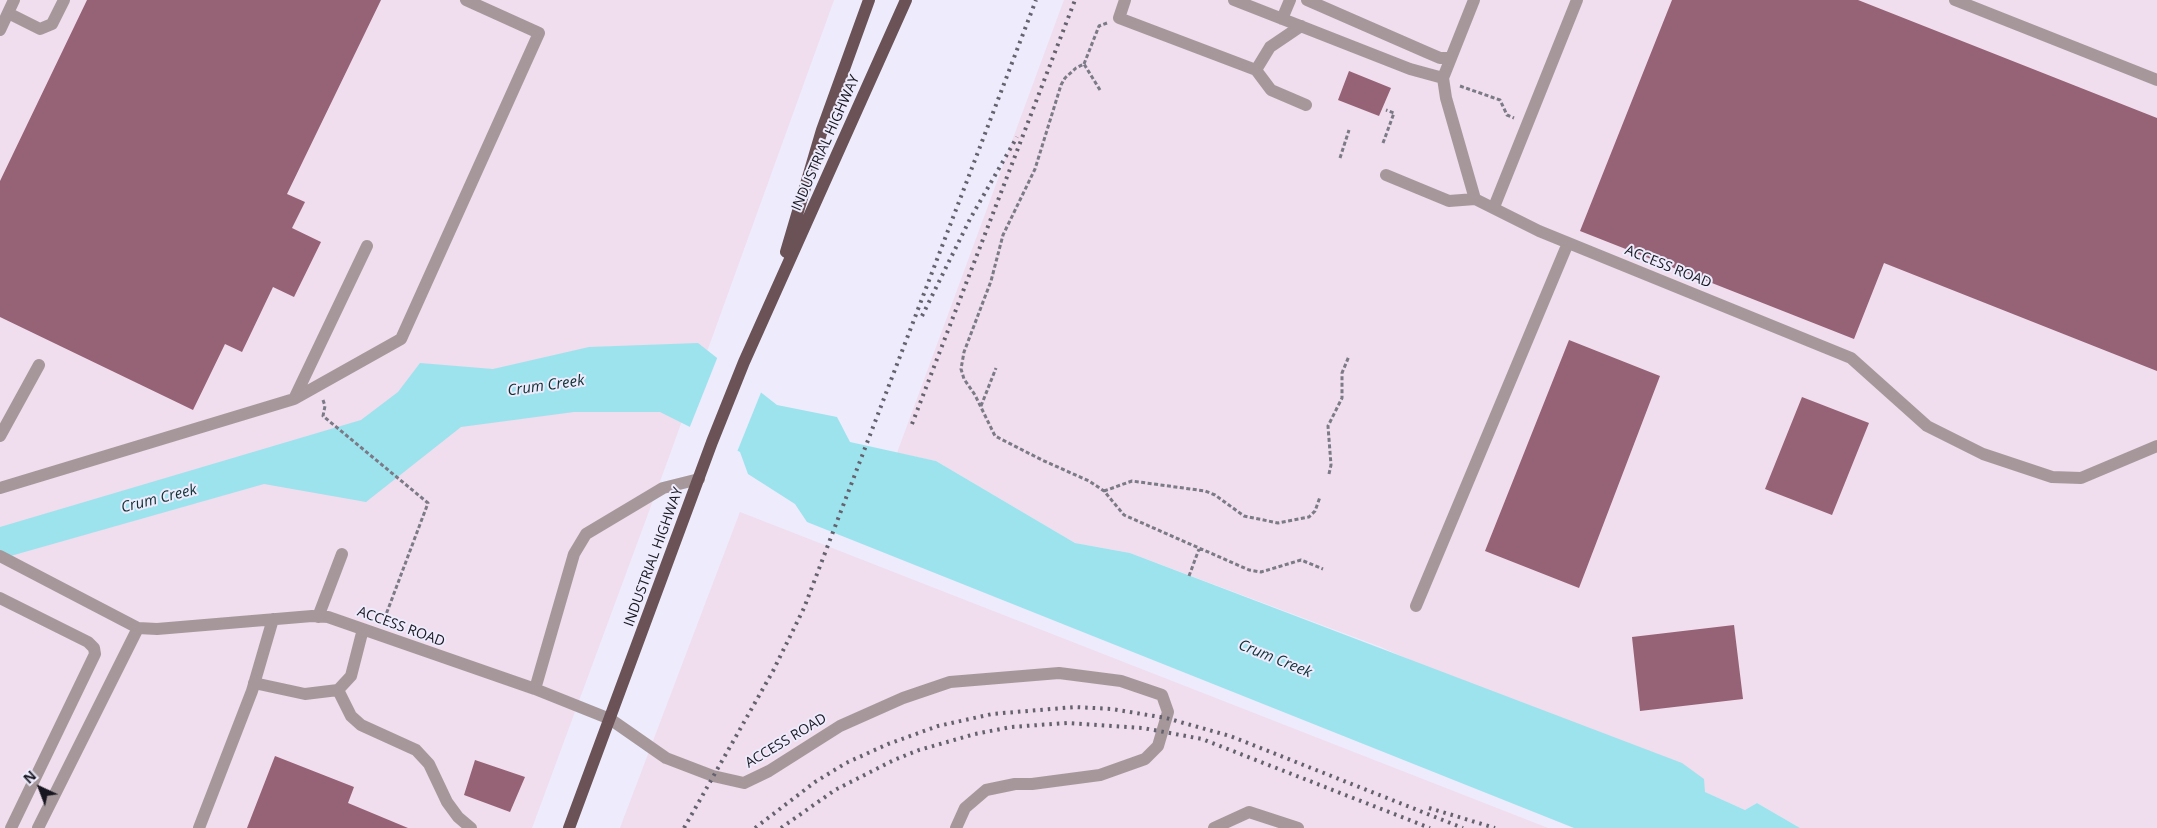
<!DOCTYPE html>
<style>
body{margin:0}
#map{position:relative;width:2157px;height:828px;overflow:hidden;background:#edebfc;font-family:"Open Sans",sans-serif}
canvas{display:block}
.north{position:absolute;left:15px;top:763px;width:50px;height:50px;-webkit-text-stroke:4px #edebfc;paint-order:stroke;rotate:317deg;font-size:14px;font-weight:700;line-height:20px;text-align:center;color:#181721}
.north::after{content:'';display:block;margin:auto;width:18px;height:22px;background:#181721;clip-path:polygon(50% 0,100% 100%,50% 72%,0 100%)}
</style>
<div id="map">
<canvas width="2157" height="828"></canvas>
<div class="north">N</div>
</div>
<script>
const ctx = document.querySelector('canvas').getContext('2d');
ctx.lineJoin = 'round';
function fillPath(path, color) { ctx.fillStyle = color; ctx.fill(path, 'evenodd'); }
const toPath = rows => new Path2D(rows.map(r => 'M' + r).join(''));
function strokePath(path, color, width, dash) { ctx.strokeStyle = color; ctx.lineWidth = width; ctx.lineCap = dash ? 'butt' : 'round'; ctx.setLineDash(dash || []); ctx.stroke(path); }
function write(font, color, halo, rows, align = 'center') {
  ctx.font = font + ' "Open Sans",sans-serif'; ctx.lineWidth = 4; ctx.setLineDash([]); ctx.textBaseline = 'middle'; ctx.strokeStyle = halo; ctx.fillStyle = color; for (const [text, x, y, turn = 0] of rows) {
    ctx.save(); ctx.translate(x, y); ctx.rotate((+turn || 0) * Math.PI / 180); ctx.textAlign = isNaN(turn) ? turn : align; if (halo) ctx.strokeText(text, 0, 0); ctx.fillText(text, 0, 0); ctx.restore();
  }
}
const industrial = toPath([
 [0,0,834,0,666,465,532,828,0,828],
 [1064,0,2157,0,2157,828,1800,828,1757,803,1745,810,1381,647,1130,553,1075,543,936,461,897,453],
 [740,512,1548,828,620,828]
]);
const water = toPath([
 [698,343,777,405,837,417,850,442,936,461,1075,543,1130,553,1682,763,1704,779,1705,792,1745,810,1757,803,1800,828,1574,828,807,522,795,504,748,474,740,452,660,412,574,412,461,427,366,502,264,484,0,559,0,527,361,420,398,392,420,363,493,369,589,347]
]);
const pier = toPath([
 [718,356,762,390,737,452,689,429]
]);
const building = toPath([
 [87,0,381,0,287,194,305,202,292,228,321,242,294,297,273,287,242,352,225,344,193,410,0,317,0,181],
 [1672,0,1858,0,2157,118,2157,371,1884,263,1854,339,1580,231],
 [1349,71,1391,88,1379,116,1338,100],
 [1569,340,1660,376,1579,588,1485,551],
 [1802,397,1869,423,1832,515,1765,489],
 [1734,625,1743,699,1640,711,1632,637],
 [275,756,354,787,348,803,408,828,247,828],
 [475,760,525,777,510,812,464,795]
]);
const path = toPath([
 [1084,64,1099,26,1107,23],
 [1460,86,1500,100,1507,115,1514,118],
 [1100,90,1084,64,1076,68,1065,78,1061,85,1035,169,1003,235,991,281,964,352,961,369,964,379,975,395,995,436,1042,460,1089,481,1104,491,1124,515,1249,570,1261,572,1301,560,1323,569],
 [1383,143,1394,113,1386,110],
 [1340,158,1349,130],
 [323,400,325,406,323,416,428,503,384,620],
 [981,406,996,368],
 [1329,474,1331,465,1328,426,1342,398,1342,373,1349,356],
 [1104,491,1132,481,1205,491,1215,495,1244,516,1278,523,1309,517,1315,511,1320,497],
 [1189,576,1199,549]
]);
const minor = toPath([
 [1125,0,1119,18,1256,70,1271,90,1306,105],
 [1234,0,1410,69,1443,78],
 [1307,0,1426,52,1440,58,1450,58],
 [1474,0,1443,78,1446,98,1475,199,1539,231,1851,358,1927,426,1983,454,2052,477,2081,478,2157,446],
 [1955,0,2157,80],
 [8,13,40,29,52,24,64,0],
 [1282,19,1290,0],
 [0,30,14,0],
 [1256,70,1270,47,1301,26],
 [1386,175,1449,201,1475,199],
 [1494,207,1577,0],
 [294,399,401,339,539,33,466,0],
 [0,436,39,365],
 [0,488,294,399,367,246],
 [0,556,138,628,157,629,312,616,328,617,535,689,610,719,666,758,713,776,744,783,769,771,840,726,903,698,950,682,1059,673,1121,681,1162,695,1168,712,1158,746,1145,759,1100,775,1032,784,1015,784,986,790,965,808,956,828],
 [0,598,88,642,94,648,95,654,11,828],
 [1416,606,1568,243],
 [318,617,342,554],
 [254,683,305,694,338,690,351,676,363,629],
 [535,689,574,554,586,534,663,488,699,479],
 [338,690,351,716,361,725,416,750,429,764,447,802,458,817,471,828],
 [38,828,138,628],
 [199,828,252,691,273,619],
 [1214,828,1249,812,1298,828]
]);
const major = toPath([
 [786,252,822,130,869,0],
 [569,828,712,442,744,362,906,0]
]);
const rail = toPath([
 [922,316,970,219,1017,137],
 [912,424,1075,0],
 [1429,808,1495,828],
 [684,828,773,671,804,608,1036,0],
 [755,828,815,782,846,763,888,744,938,726,992,714,1075,707,1112,709,1166,718,1230,736,1463,828],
 [781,828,835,790,894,760,919,750,975,734,1011,727,1067,723,1143,728,1202,739,1430,828]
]);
const streetNames = [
 ["INDUSTRIAL HIGHWAY",826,143,-66],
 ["ACCESS ROAD",1668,267,22],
 ["INDUSTRIAL HIGHWAY",654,557,-70],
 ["ACCESS ROAD",401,627,20],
 ["ACCESS ROAD",786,741,-31]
];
const waterNames = [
 ["Crum Creek",546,386,-8],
 ["Crum Creek",159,499,-14],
 ["Crum Creek",1275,659,22]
];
fillPath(industrial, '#f0dded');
fillPath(water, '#9de3ed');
fillPath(pier, '#edebfc');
fillPath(building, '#966275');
strokePath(path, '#7b7a87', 3, [4, 2.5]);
strokePath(minor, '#a6989a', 12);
strokePath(major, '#6a5256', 12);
strokePath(rail, '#64626f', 4, [2.5, 5]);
write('14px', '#181721', '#edebfc', streetNames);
write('italic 15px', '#0c2f34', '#edebfc', waterNames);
</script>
